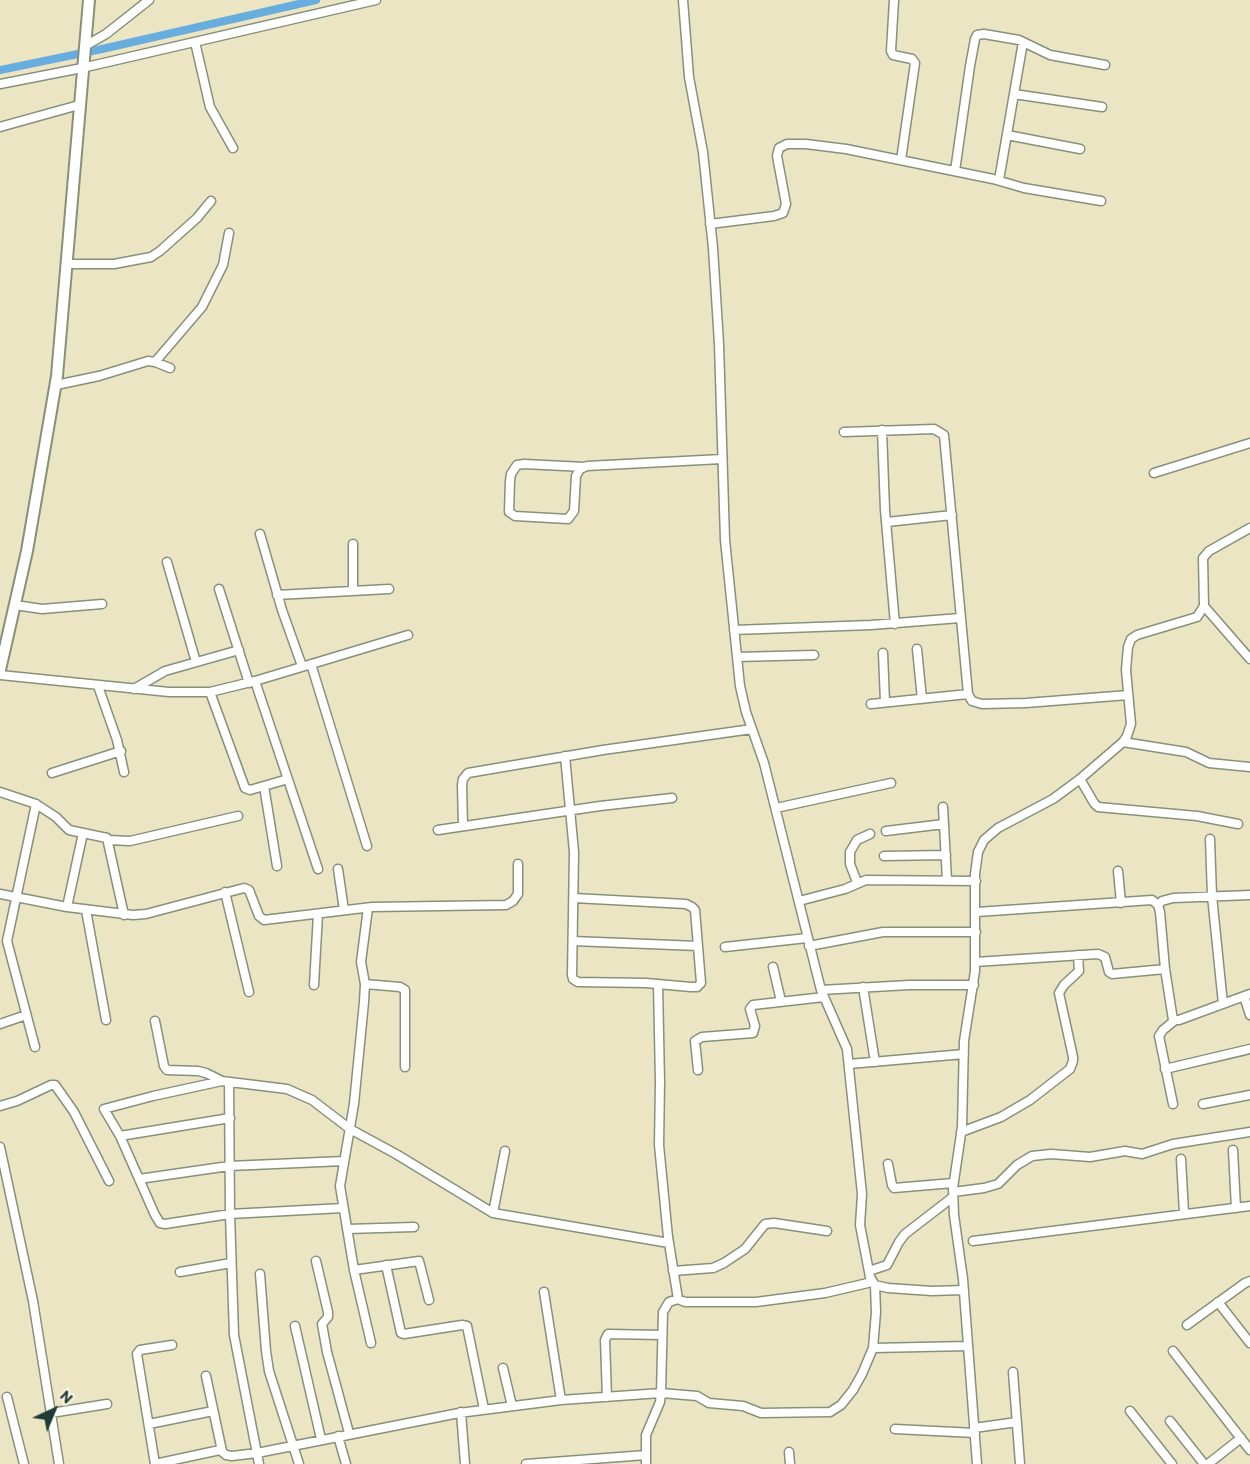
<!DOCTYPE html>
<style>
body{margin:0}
#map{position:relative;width:1250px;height:1464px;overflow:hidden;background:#ece5c4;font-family:Itim,sans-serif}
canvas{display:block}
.north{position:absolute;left:24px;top:1380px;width:60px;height:60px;-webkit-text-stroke:4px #fcf5e5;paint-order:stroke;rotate:44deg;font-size:16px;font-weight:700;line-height:24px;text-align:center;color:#1f3d34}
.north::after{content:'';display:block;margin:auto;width:21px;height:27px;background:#1f3d34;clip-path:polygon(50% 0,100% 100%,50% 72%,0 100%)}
</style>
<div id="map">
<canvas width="1250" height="1464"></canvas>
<div class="north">N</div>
</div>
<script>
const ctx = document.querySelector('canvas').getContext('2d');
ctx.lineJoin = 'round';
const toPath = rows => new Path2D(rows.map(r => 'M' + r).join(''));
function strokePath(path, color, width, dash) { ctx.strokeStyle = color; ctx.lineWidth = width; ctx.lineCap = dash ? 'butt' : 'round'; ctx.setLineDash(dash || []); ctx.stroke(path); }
const canal = toPath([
 [0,70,102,49,316,0]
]);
const minor = toPath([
 [683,0,689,77,703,152,713,248,719,344,725,540,740,686,746,712,764,763,821,990,847,1049,862,1194,860,1225,870,1277,875,1285,888,1288,932,1291,964,1290],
 [894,0,891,51,893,55,912,59,915,63,901,160],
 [195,42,210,107,233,148],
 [85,46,106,34,149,0],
 [0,84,82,68,376,0],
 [1014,94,1102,107],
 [0,127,79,105],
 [1007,135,1080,149],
 [955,171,970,66,975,39,977,35,984,34,1019,40,1050,55,1105,65],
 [999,180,1023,42],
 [710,224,774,216,783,213,786,204,777,156,779,148,787,144,806,144,846,149,993,179,1024,188,1101,201],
 [66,264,114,264,151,257,160,251,197,218,211,201],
 [155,362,202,307,223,265,229,233],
 [56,385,99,376,148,361,155,362,170,368],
 [882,430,885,510,895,624],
 [844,432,934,429,944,435,968,694,972,701,982,704,1026,703,1128,695],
 [584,467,524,464,517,465,511,474,510,481,509,512,515,516,568,519,574,511,576,476,580,469,587,466,722,459],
 [1154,473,1250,443],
 [887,522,952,515],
 [260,534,282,610,302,666],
 [353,544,353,591],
 [167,562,196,662],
 [219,589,249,683],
 [277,595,389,589],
 [15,605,42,609,102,604],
 [1204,606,1250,659],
 [734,630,871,625,960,618],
 [917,649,922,699],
 [883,653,885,702],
 [737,657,814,655],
 [311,664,367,846],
 [0,675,169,692,210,692,255,681,408,635],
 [255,681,318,869],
 [98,686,117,740,124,772],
 [134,689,165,671,239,650],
 [210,692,245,788,250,790,288,779],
 [871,704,968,694],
 [1123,742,1186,752,1209,763,1250,767],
 [565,756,574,852,572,975,573,979,578,982,646,983,691,987,697,987,701,983,695,910,692,907,686,904,574,898],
 [52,773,121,751],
 [1080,779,1094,803,1098,807,1197,816,1238,824],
 [264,786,277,866],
 [0,792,36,804,56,817,69,830,107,838,124,915],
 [943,807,947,880],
 [776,808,891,783],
 [463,826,462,785,463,779,468,773,603,750,752,729],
 [438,830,600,806,672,798],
 [886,831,944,824],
 [1210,839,1212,896,1223,1004],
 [108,840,130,841,238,816],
 [884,856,946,855],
 [338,869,344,910],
 [1118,871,1121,903],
 [857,882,850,864,850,852,857,840,870,834],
 [225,892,249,992],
 [0,894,67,907,133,915,146,914,244,888,249,890,259,916,264,920,372,907,506,905,513,901,518,894,518,864],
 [799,901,845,889,866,880,976,881],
 [1158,905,1162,901,1173,898,1250,895],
 [67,907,83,833],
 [368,908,361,962,365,984,364,1002,354,1104,340,1186,354,1270,371,1343],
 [86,910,106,1020],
 [977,912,1152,900,1158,905,1160,912,1165,969,1173,1020,1179,1020,1250,994],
 [573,941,698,946],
 [809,946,883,932,976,932],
 [725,947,807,938],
 [975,962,1098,954,1105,957,1109,972,1112,974,1165,969],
 [773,967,781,1001],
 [365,984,400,987,405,990,405,1067],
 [658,984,660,1082,659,1145,668,1237,678,1299,685,1302,756,1302,825,1293,872,1282],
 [314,985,318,914],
 [863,987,875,1062],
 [821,990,909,985,974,985],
 [1244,996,1250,1015],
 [155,1021,164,1066,167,1070,198,1071,206,1073,222,1081],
 [0,1024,26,1015],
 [35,1047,7,941,36,804],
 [849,1064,964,1054],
 [1165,1069,1250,1049],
 [698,1070,695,1041,702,1037,753,1033,755,1026,750,1009,753,1005,824,997],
 [229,1082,230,1214,234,1335,259,1464],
 [1173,1104,1159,1036,1163,1030,1174,1021],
 [1203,1104,1250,1095],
 [0,1106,17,1101,51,1085,55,1085,74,1112,109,1181],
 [961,1132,1001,1117,1030,1100,1070,1069,1073,1061,1073,1057,1059,993,1064,985,1079,971,1078,955],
 [120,1136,230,1118],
 [0,1147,33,1301,59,1464],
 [1233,1150,1236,1208],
 [1181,1159,1184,1213],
 [888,1164,892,1185,894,1188,953,1183],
 [139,1179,229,1166,344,1161],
 [953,1192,984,1188,998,1184,1017,1165,1032,1156,1051,1154,1090,1157,1125,1151,1142,1154,1173,1144,1250,1132],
 [343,1208,230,1214,165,1224,160,1223,155,1215,120,1136,104,1109,153,1096,222,1081,287,1089,312,1100,350,1129,396,1154,493,1213,669,1243],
 [493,1213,505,1151],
 [347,1229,414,1227],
 [973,1241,1250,1206],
 [316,1261,328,1312,328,1317,322,1324,327,1352,349,1433],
 [386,1265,401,1333,404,1334,462,1325,467,1326,484,1409],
 [354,1270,419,1261,429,1300],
 [673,1271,713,1268,724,1263,745,1249,765,1224,774,1223,827,1231],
 [869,1271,887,1265,899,1242,905,1234,953,1197],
 [180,1272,231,1263],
 [260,1274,266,1351,269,1371,299,1464],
 [544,1292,561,1400],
 [1218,1302,1250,1343],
 [1187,1325,1245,1283,1250,1281],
 [295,1326,321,1439],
 [873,1348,968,1346],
 [1173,1351,1250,1450],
 [503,1368,512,1406],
 [1013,1372,1020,1464],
 [206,1376,222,1451],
 [7,1397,24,1464],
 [607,1397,605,1340,608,1334,662,1335],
 [1130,1411,1172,1464],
 [461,1412,465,1464],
 [51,1413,107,1404],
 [1170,1421,1204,1464],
 [149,1424,213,1411],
 [974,1428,1017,1422],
 [895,1429,975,1433],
 [338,1436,346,1464],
 [789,1452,790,1464],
 [155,1464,220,1450,226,1455,232,1456,257,1453,459,1413,561,1400,661,1393,697,1396,709,1403,743,1406,761,1413,830,1412,841,1405,853,1390,862,1374,873,1348,876,1312,875,1285],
 [155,1464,137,1354,140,1350,172,1345],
 [526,1464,646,1455],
 [646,1464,646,1435,660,1402,661,1393,663,1312,669,1302,678,1299],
 [977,1464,963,1279,954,1215,953,1188,962,1127,964,1041,975,971,975,874,978,852,984,840,998,828,1053,799,1080,779,1123,742,1127,736,1131,724,1126,670,1128,647,1131,639,1137,635,1197,617,1204,606,1203,558,1209,551,1250,528],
 [1208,1464,1241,1438]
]);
const tertiary = toPath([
 [0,670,27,551,57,376,89,0]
]);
strokePath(canal, '#67aede', 8);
strokePath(minor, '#86917c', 11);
strokePath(tertiary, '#86917c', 14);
strokePath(minor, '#fff', 8);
strokePath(tertiary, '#fff', 10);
</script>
